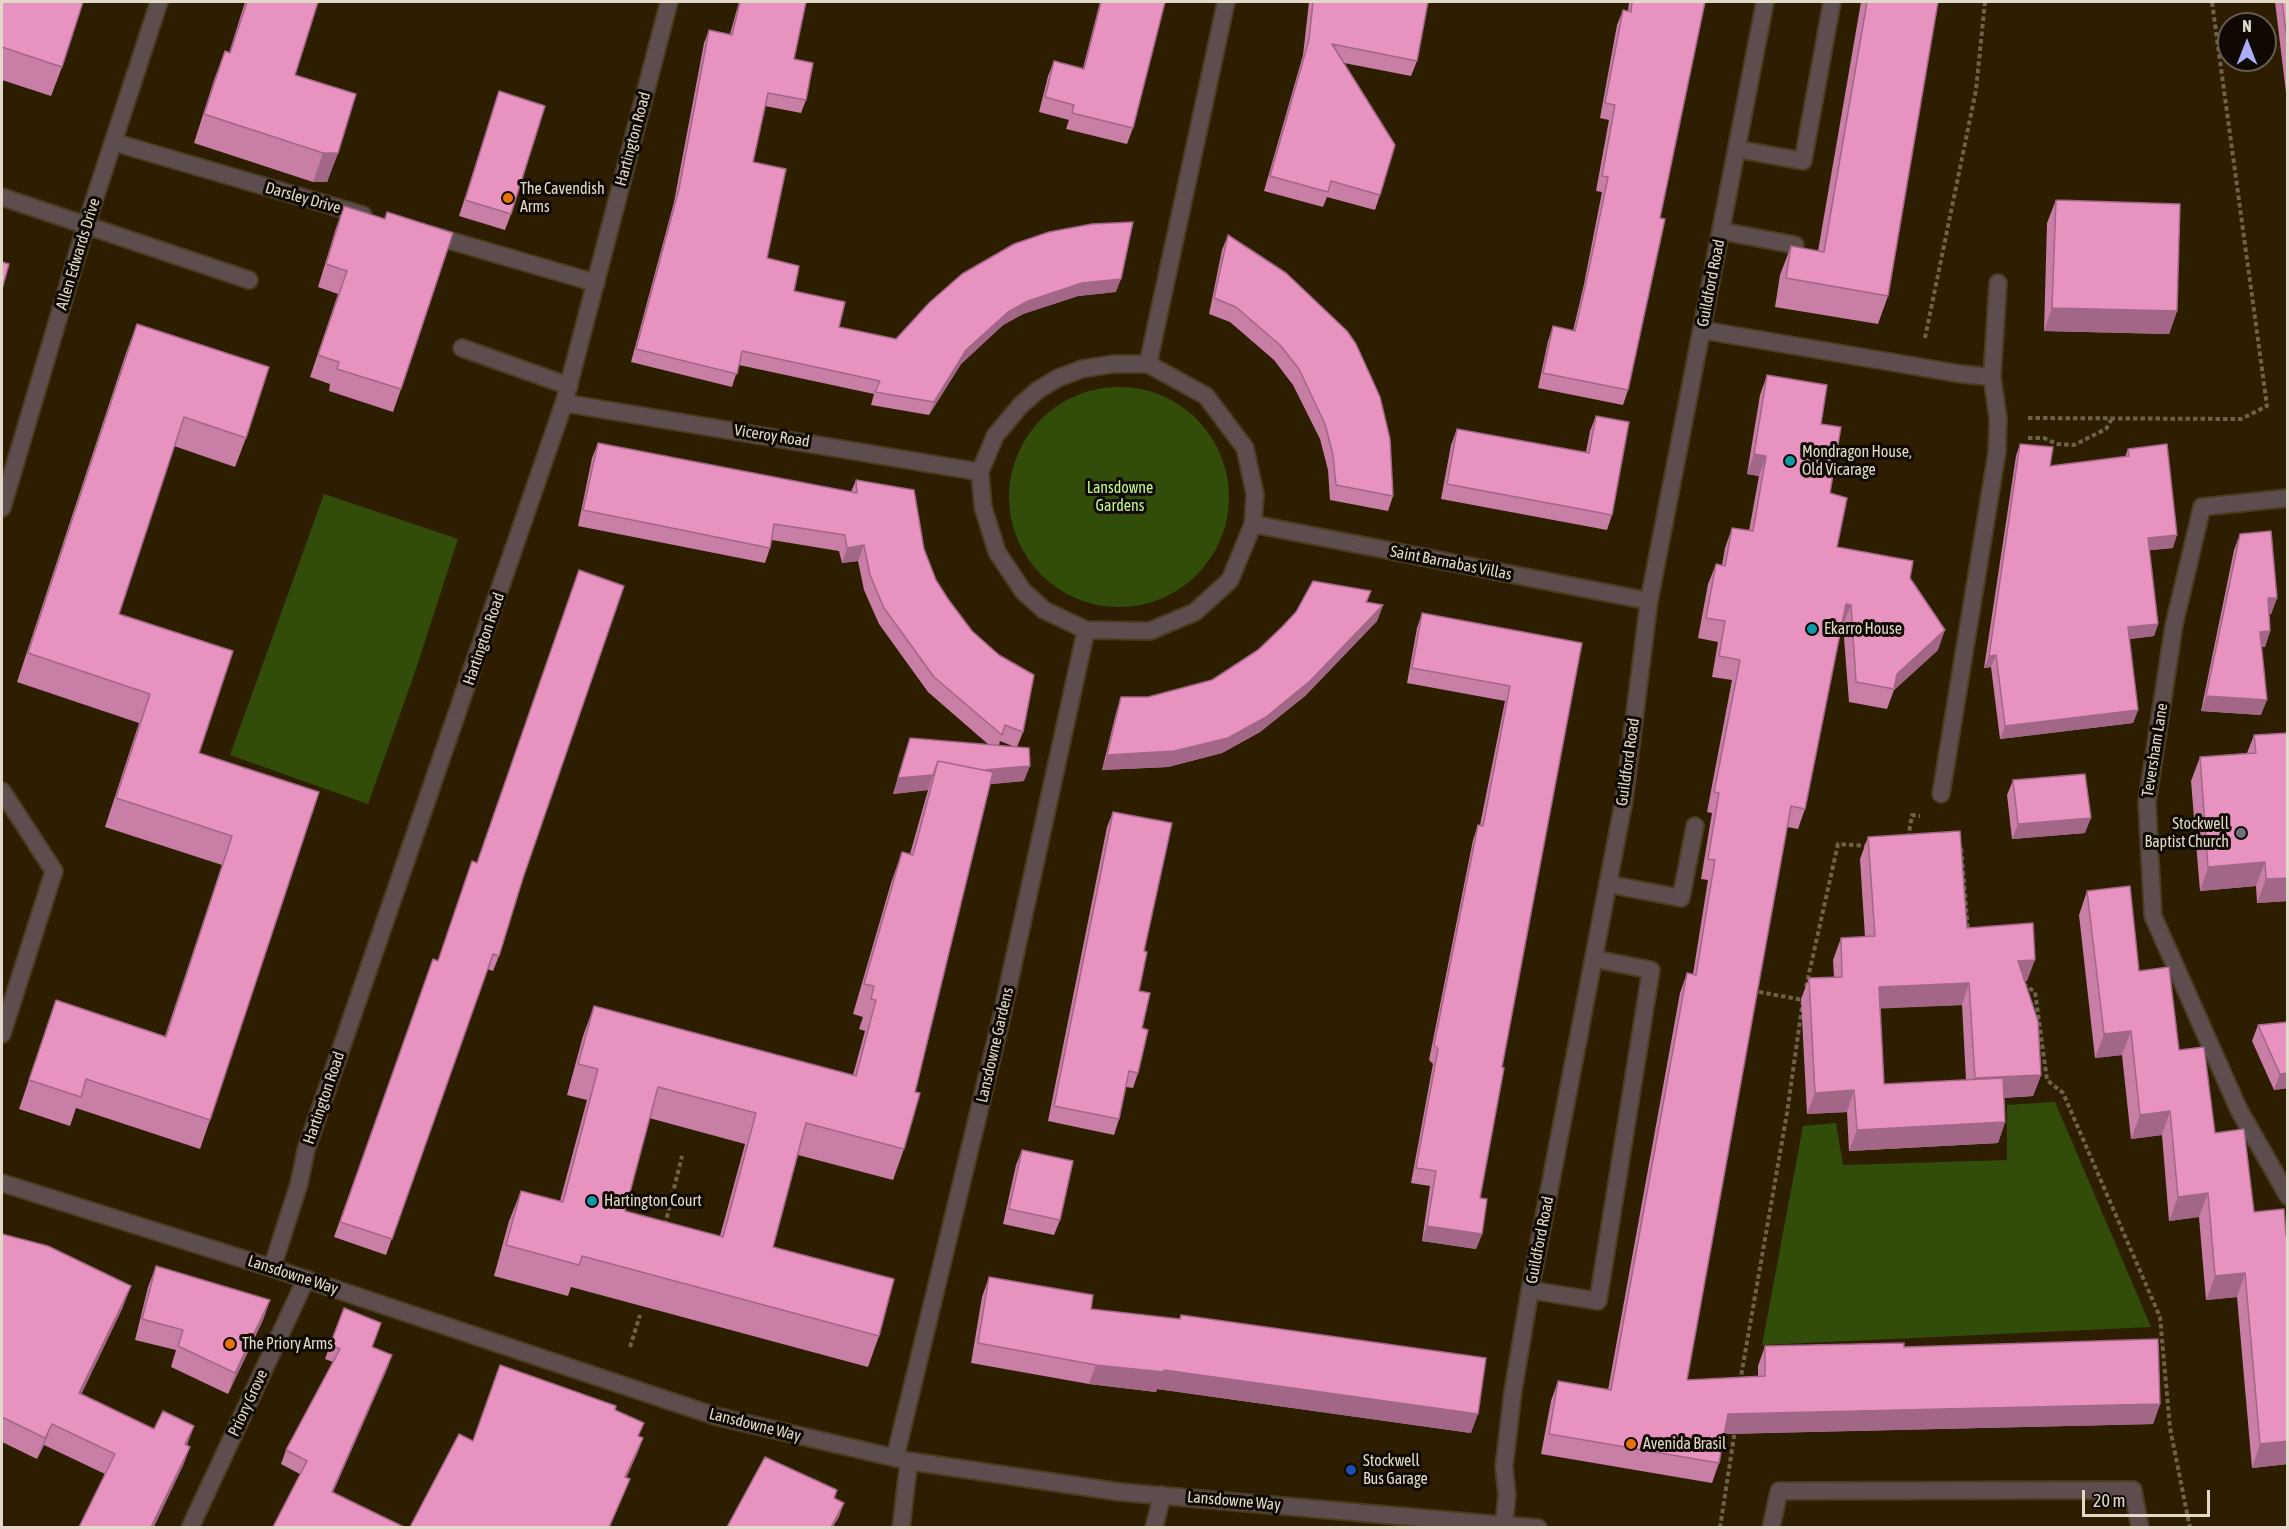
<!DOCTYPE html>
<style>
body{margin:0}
#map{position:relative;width:2289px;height:1529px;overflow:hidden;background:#2d1e01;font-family:"Asap Condensed",sans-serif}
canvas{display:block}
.frame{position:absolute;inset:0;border:3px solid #e3d9c9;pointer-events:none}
.north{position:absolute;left:2217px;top:12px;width:60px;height:60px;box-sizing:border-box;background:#100901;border:2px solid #645c51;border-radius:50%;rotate:0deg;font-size:16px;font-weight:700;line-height:24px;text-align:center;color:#e3d9c9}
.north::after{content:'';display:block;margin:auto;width:21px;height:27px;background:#adaefb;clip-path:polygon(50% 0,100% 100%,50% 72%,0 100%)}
.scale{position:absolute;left:2082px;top:1490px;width:128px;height:27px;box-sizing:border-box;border:3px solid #e3d9c9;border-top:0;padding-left:8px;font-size:18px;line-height:21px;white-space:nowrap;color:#e3d9c9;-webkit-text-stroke:4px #100901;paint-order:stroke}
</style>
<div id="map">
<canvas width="2289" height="1529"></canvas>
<div class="frame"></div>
<div class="north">N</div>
<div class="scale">20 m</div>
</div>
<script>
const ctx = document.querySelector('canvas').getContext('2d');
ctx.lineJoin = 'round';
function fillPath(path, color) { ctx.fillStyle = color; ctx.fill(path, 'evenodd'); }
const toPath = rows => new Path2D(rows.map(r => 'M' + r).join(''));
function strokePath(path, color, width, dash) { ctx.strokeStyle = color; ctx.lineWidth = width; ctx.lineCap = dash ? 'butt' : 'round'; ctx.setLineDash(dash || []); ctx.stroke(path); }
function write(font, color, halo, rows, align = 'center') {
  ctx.font = font + ' "Asap Condensed",sans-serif'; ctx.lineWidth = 6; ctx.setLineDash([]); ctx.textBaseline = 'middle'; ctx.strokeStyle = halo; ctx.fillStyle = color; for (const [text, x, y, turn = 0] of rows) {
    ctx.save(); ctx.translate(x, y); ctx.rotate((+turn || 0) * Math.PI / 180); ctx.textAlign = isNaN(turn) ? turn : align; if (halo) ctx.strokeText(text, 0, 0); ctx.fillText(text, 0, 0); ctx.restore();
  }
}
const green = toPath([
 '1009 497a110 110 0 1 1 220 0a110 110 0 1 1-220 0Z',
 [324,494,458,539,415,672,368,804,230,755],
 [2055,1102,2151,1327,1762,1345,1803,1126,1836,1123,1843,1165,2007,1160,2007,1105]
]);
const path = toPath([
 [1925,338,1976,90,1985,2],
 [2028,418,2241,419,2267,406,2212,2],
 [2028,438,2044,438,2057,444,2074,445,2106,429,2111,420],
 [1908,838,1912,815,1920,816],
 [1956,846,1961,846,1968,932],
 [2023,984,2035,992,2047,1080,2063,1093,2160,1317,2170,1428,2190,1528],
 [1806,987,1838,844,1868,846],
 [665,1225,682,1156],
 [630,1347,640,1315],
 [1740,1382,1787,1113,1803,1000,1754,991],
 [1720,1528,1735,1430]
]);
const service = toPath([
 [1737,149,1803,161,1832,2],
 [1721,231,1795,245],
 [1702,330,1961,374,1992,377,1998,418,1997,452,1941,794],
 [462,348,569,386],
 [1992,377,1998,283],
 [1608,884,1681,898,1695,826],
 [1530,1290,1598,1301,1651,970,1595,959],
 [1154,1528,1162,1495],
 [1771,1528,1779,1491,2133,1490,2140,1528]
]);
const pedestrian = toPath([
 [113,142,363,215],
 [431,235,596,283]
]);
const minor = toPath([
 [2,197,249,280],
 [1113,364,1148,364,1206,396,1245,448,1255,494,1253,524,1230,580,1195,612,1150,631,1086,630,1044,610,1023,591,997,552,983,507,980,472,995,436,1020,406,1038,390,1058,378,1082,369,1113,364],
 [1148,364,1226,2],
 [564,403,980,472],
 [2288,498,2202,507,2174,625,2147,802,2153,916,2239,1110,2288,1196],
 [2,508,86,225,159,2],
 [1253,524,1649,601],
 [2,791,54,871,2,1034],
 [2,1183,272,1268,715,1416,909,1461,1120,1492,1538,1528],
 [272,1268,299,1184,306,1150,564,403,669,2],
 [895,1458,1000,1024,1086,630],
 [1504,1524,1507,1495,1504,1467,1513,1391,1530,1290,1624,800,1649,601,1765,2],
 [190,1528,306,1279],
 [901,1528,909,1461]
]);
const wall = toPath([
 [2,2,62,67,51,96,2,80],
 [245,2,318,2,295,75,338,153,327,182,313,182,194,143,214,80,225,51,229,53],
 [739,2,806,2,794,59,806,100,801,113,765,106,753,162,767,258,794,291,839,327,896,339,929,303,1116,292,1078,296,1023,314,1003,325,961,364,929,415,871,405,874,394,739,365,732,387,631,362,674,202,704,43,709,30,730,34],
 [1100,2,1165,2,1133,128,1127,144,1066,129,1069,120,1039,112,1048,76,1054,61,1083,68],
 [1309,2,1428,2,1417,61,1411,76,1344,63,1380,195,1375,210,1327,197,1323,207,1264,191,1303,55],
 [1629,2,1705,2,1660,218,1628,390,1623,405,1538,388,1548,341,1553,326,1573,331,1584,284,1602,192,1596,191,1609,120,1600,118,1617,25,1623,10,1628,11],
 [1861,2,1938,2,1888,296,1878,324,1775,307,1780,275,1791,246,1818,251],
 [2275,2,2288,2,2288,109],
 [499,91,511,214,505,230,459,216],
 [2056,200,2177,311,2169,334,2044,331,2047,223],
 [344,206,384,219,387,212,401,389,393,412,329,391,330,384,310,377,338,294,318,287,336,228],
 [1228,235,1393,496,1388,511,1330,500,1328,470,1320,439,1293,385,1274,360,1230,322,1209,314,1222,250],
 [137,324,246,438,235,467,174,446,119,614,199,753,319,792,210,1120,200,1149,76,1108,70,1126,19,1109,56,1000,165,1036,222,865,105,827,139,723,17,682,126,353],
 [1767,375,1821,424,1837,547,1910,578,1938,650,1894,690,1887,709,1849,702,1843,625,1842,625,1805,809,1798,829,1787,827,1687,1380,1758,1376,1758,1366,1765,1346,1904,1347,2160,1404,2153,1424,1724,1434,1719,1463,1712,1483,1541,1454,1551,1401,1558,1381,1608,1390,1680,993,1687,973,1693,974,1708,880,1701,879,1712,813,1707,812,1732,680,1712,677,1718,642,1698,638,1708,584,1716,564,1722,565,1725,548,1732,528,1749,531,1759,476,1747,474,1760,395],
 [1596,416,1612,515,1607,530,1441,499,1451,445,1457,429,1586,452,1590,431],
 [598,443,851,492,856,480,924,549,936,580,1023,732,1017,747,1024,781,990,784,915,1092,904,1149,893,1180,798,1155,773,1247,879,1336,868,1367,571,1287,568,1296,494,1276,509,1221,521,1191,560,1201,587,1100,567,1095,583,1036,594,1006,853,1075,865,1031,859,1029,863,1017,853,1014,891,883,902,852,910,854,928,790,893,794,910,738,989,745,928,692,879,624,864,590,858,561,842,563,839,551,772,540,770,548,765,563,578,526,592,458],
 [1000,741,1015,747,999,745],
 [649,1118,745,1144,720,1236,625,1211],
 [2020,444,2050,466,2125,457,2128,449,2173,548,2149,550,2158,624,2154,636,2129,639,2138,710,2133,723,2000,739,1991,667,1984,668,2016,456],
 [2240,534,2277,598,2271,614,2269,614,2270,631,2265,647,2262,647,2261,715,2201,711,2234,550],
 [1371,591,1367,602,1383,605,1377,621,1305,696,1260,732,1222,753,1168,767,1102,770,1116,713,1121,697,1148,697,1212,680],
 [1422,613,1582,643,1502,1067,1480,1198,1482,1234,1476,1249,1422,1241,1430,1186,1411,1183,1433,1064,1429,1060,1473,840,1478,825,1480,825,1505,701,1407,683,1417,628],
 [2288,733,2288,901,2257,903,2256,886,2200,891,2191,781,2200,757,2247,753,2254,735],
 [2013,780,2085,833,2012,839,2007,795],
 [1113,812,1144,951,1139,991,1142,1028,1138,1073,1133,1088,1126,1087,1119,1119,1114,1135,1048,1121,1107,827],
 [1868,837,1967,928,2027,981,2025,981,2041,1075,2033,1096,2004,1098,2005,1122,1998,1143,1849,1151,1847,1112,1807,1114,1801,999,1809,978,1834,977,1833,960,1841,938,1865,937,1860,859],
 [1962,1005,1966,1080,1884,1084,1880,1008],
 [523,878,499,956,493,971,487,969,386,1255,334,1237,433,959,438,961],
 [2087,891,2139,971,2179,1050,2215,1133,2254,1212,2288,1464,2252,1468,2237,1297,2206,1300,2199,1217,2169,1221,2162,1135,2131,1139,2122,1055,2095,1058,2079,915],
 [2288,1022,2288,1088,2274,1090,2252,1041,2258,1025],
 [1022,1150,1060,1220,1054,1235,1003,1224,1016,1165],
 [2,1234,123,1307,81,1394,154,1429,194,1426,187,1445,190,1447,182,1468,105,1474,44,1445,37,1459,2,1442],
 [156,1266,270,1300,263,1320,228,1394,171,1367,176,1350,135,1340,148,1287],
 [989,1277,1091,1309,1179,1319,1181,1315,1471,1433,1157,1389,1156,1392,1089,1384,971,1363,982,1297],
 [344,1308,372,1347,392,1355,387,1369,333,1492,273,1527,300,1474,281,1464,286,1450,333,1362,325,1359]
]);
const shadedWall = toPath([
 [323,153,338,153,327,182,313,182],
 [1121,279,1116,292,1078,296,1023,314,1003,325,961,364,929,415,934,402,966,350,1008,312,1028,301,1082,283],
 [2052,308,2177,311,2169,334,2044,331],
 [1754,454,1766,456,1759,476,1747,474],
 [2177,535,2173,548,2143,551,2148,538],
 [864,545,858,561,842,563,847,548],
 [2268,598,2277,598,2271,614,2262,614],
 [1846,604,1851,605,1843,625,1839,624],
 [1383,605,1377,621,1305,696,1260,732,1222,753,1168,767,1102,770,1107,755],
 [2158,624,2154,636,2123,640,2128,627],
 [1945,630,1938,650,1894,690,1897,674],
 [2270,631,2265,647,2255,647,2260,632],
 [1996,655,1991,667,1984,668,1989,656],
 [2206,696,2267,700,2261,715,2201,711],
 [2138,710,2133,723,2000,739,2005,726],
 [1030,766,1024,781,930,790,935,775],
 [933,775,928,790,893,794,898,778],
 [2091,818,2085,833,2012,839,2018,824],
 [2265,862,2256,886,2200,891,2208,867],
 [2288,878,2288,901,2257,903,2266,879],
 [2035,960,2027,981,2011,983,2018,961],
 [1969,983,1962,1005,1871,1009,1879,987],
 [2131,1031,2122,1055,2095,1058,2104,1034],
 [2288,1073,2288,1088,2274,1090,2280,1074],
 [2041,1075,2033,1096,1967,1100,1975,1078],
 [1854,1090,1847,1112,1807,1114,1815,1093],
 [2170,1111,2162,1135,2131,1139,2140,1115],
 [2005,1122,1998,1143,1849,1151,1857,1130],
 [2208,1193,2199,1217,2169,1221,2178,1197],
 [1427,1226,1482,1234,1476,1249,1422,1241],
 [2245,1273,2237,1297,2206,1300,2215,1276],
 [131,1286,123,1307,72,1414,79,1393],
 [270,1300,263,1320,228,1394,235,1373],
 [392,1355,387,1369,327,1506,332,1492],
 [1096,1365,1164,1370,1478,1414,1471,1433,1157,1389,1156,1392,1089,1384],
 [2160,1404,2153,1424,1721,1434,1728,1414],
 [52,1424,44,1445,37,1459,45,1438],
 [194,1426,186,1447,185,1444],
 [643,1438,638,1452,620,1492,625,1477],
 [2288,1441,2288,1464,2252,1468,2260,1444],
 [190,1447,182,1468,154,1527,151,1527],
 [630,1479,610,1527,609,1527],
 [844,1503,839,1517,833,1527,831,1527]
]);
const building = toPath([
 [2,2,83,2,62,67,2,47,2,2],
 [247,2,318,2,295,75,356,94,338,153,323,153,204,114,225,51,230,53,247,2],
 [740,2,806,2,794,59,813,63,806,100,768,93,753,162,786,169,767,258,799,266,794,291,845,302,839,327,896,339,929,303,962,274,1014,244,1049,232,1092,224,1133,222,1121,279,1082,283,1028,301,1008,312,966,350,934,402,875,392,880,381,742,351,737,374,636,349,679,189,709,30,732,35,740,2],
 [1101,2,1165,2,1133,128,1072,113,1074,105,1045,97,1054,61,1084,69,1101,2],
 [1313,2,1428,2,1417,61,1332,44,1395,145,1380,195,1331,181,1328,192,1270,176,1309,40,1313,2],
 [1632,2,1705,2,1660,218,1665,219,1628,390,1543,373,1553,326,1575,331,1589,269,1608,177,1602,176,1615,105,1605,103,1623,10,1631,12,1632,2],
 [1867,2,1938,2,1888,296,1786,278,1791,246,1824,252,1867,2],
 [2282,2,2288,2,2288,47,2282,2],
 [499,91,545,106,511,214,465,200,499,91],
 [2056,200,2180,204,2177,311,2052,308,2056,200],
 [344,206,385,219,387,212,453,233,401,389,337,369,339,362,318,355,347,271,326,264,344,206],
 [1228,235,1286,273,1347,331,1356,344,1380,397,1390,439,1393,496,1336,485,1333,455,1325,424,1299,369,1280,345,1236,307,1214,298,1228,235],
 [2,262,9,264,2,289,2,262],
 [137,324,269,367,246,438,184,417,119,614,233,651,199,753,319,792,210,1120,86,1079,81,1097,29,1080,56,1000,166,1037,232,836,116,798,150,694,28,653,137,324],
 [1767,375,1827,385,1821,424,1841,427,1830,493,1847,498,1837,547,1913,561,1910,578,1945,630,1897,674,1894,689,1856,682,1851,605,1846,604,1805,809,1791,806,1687,1380,1765,1376,1765,1346,1904,1343,1904,1347,2158,1339,2160,1404,1728,1414,1719,1463,1549,1434,1558,1381,1611,1390,1687,973,1696,975,1715,860,1708,859,1719,793,1714,792,1740,660,1719,656,1725,621,1706,618,1716,564,1725,566,1732,528,1753,531,1766,456,1754,454,1767,375],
 [1596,416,1629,422,1612,515,1447,484,1457,429,1589,453,1596,416],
 [598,443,857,493,856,480,914,490,924,549,936,580,948,599,972,631,999,655,1034,675,1023,732,1005,725,1002,735,934,677,884,608,870,575,864,545,847,548,845,535,774,524,770,548,583,510,598,443],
 [2020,444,2053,447,2050,466,2129,456,2128,449,2167,444,2177,535,2148,538,2158,624,2128,627,2138,710,2005,726,1996,655,1989,656,2020,444],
 [2271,531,2277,598,2268,598,2270,631,2260,632,2267,700,2206,696,2240,534,2271,531],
 [579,570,624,586,523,878,499,956,493,954,392,1239,340,1222,433,959,438,961,472,861,477,863,579,570],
 [1313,581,1371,591,1366,602,1383,605,1310,681,1266,717,1228,738,1174,751,1107,755,1121,697,1148,697,1212,680,1258,650,1282,627,1296,612,1313,581],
 [1422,613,1582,643,1502,1067,1504,1068,1480,1198,1487,1199,1482,1234,1427,1226,1436,1171,1416,1168,1438,1049,1434,1045,1478,825,1483,826,1510,686,1412,668,1422,613],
 [2288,733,2288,878,2266,879,2265,862,2208,867,2200,757,2256,753,2254,735,2288,733],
 [910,738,1029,748,1030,766,983,770,938,761,933,775,898,778,910,738],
 [938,761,993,772,915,1092,920,1093,904,1149,806,1123,773,1247,894,1279,879,1336,582,1256,579,1265,506,1245,521,1191,563,1202,598,1069,578,1064,594,1006,856,1076,876,1000,871,999,874,986,864,984,902,852,913,855,938,761],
 [658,1087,756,1113,723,1237,625,1211,658,1087],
 [2085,774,2091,818,2018,824,2013,780,2085,774],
 [1113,812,1172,823,1144,951,1147,952,1139,991,1150,993,1142,1028,1148,1030,1138,1073,1129,1071,1119,1119,1054,1106,1113,812],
 [1960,831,1967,928,2033,923,2035,960,2018,961,2038,1021,2041,1075,1975,1078,1969,983,1879,987,1884,1084,2003,1078,2005,1122,1857,1130,1854,1090,1815,1093,1809,978,1842,977,1841,938,1875,936,1868,837,1960,831],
 [2130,886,2139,971,2169,967,2179,1050,2204,1047,2215,1133,2244,1129,2254,1212,2284,1209,2286,1235,2288,1235,2288,1441,2260,1444,2245,1273,2215,1276,2208,1193,2178,1197,2170,1111,2140,1115,2131,1031,2104,1034,2087,891,2130,886],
 [2288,1022,2288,1073,2280,1074,2258,1025,2288,1022],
 [1022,1150,1073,1161,1060,1220,1009,1209,1022,1150],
 [2,1234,48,1246,131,1286,79,1393,154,1429,163,1411,194,1426,185,1444,190,1447,151,1527,79,1527,115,1454,52,1424,45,1438,2,1417,2,1234],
 [156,1266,270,1300,235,1373,178,1346,183,1330,142,1319,156,1266],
 [989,1277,1093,1295,1091,1309,1180,1319,1181,1315,1486,1358,1478,1414,1164,1370,1163,1372,1096,1365,978,1343,989,1277],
 [344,1308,381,1323,372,1347,392,1355,332,1492,404,1527,273,1527,307,1461,286,1450,340,1349,330,1345,344,1308],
 [500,1365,616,1406,615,1410,644,1423,638,1436,643,1438,625,1477,630,1479,609,1527,410,1527,459,1434,473,1441,500,1365],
 [765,1457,837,1490,834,1498,844,1503,831,1527,727,1527,765,1457]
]);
const markers = [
 [508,198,6,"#e8710a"],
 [1790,461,6,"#0f9aa8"],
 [1812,629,6,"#0f9aa8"],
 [2241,833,6,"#6b7280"],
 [592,1201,6,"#0f9aa8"],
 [230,1344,6,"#e8710a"],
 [1631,1444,6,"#e8710a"],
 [1351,1470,6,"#1a4fb4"]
];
const streetNames = [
 ["Hartington Road",633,139,-75],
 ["Darsley Drive",303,198,16],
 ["Allen Edwards Drive",78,254,-73],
 ["Guildford Road",1711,283,-79],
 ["Viceroy Road",772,436,9],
 ["Saint Barnabas Villas",1451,563,11],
 ["Hartington Road",484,639,-71],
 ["Teversham Lane",2155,750,-81],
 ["Guildford Road",1628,762,-82],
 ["Lansdowne Gardens",995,1045,-77],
 ["Hartington Road",324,1098,-71],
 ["Guildford Road",1540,1240,-79],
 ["Lansdowne Way",293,1275,18],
 ["Priory Grove",248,1403,-65],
 ["Lansdowne Way",755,1425,14],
 ["Lansdowne Way",1234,1501,5]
];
const poiNames = [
 ["The Cavendish",520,189],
 ["Arms",520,207],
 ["Mondragon House,",1802,452],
 ["Old Vicarage",1802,470],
 ["Ekarro House",1824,629],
 ["Stockwell",2229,824,"right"],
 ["Baptist Church",2229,842,"right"],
 ["Hartington Court",604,1201],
 ["The Priory Arms",242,1344],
 ["Avenida Brasil",1643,1444],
 ["Stockwell",1363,1461],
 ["Bus Garage",1363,1479]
];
const parkNames = [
 ["Lansdowne",1120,488],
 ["Gardens",1120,506]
];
fillPath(green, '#324d09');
strokePath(service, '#4a3c21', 20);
strokePath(pedestrian, '#4a3c21', 20);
strokePath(minor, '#4a3c21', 20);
strokePath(path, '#6f624a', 4, [4.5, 3]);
strokePath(service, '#5d4d4e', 16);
strokePath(pedestrian, '#5d4d4e', 16);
strokePath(minor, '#5d4d4e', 16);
fillPath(wall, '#c87ea5');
fillPath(shadedWall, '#a26686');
fillPath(building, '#e892c0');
strokePath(building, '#a26686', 1.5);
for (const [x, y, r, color] of markers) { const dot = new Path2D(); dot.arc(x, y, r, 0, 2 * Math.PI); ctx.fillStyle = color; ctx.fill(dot); strokePath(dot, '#100901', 2); }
write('16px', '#e3d9c9', '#100901', streetNames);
write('16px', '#e3d9c9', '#100901', poiNames, 'left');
write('16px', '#c2f78a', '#100901', parkNames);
</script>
